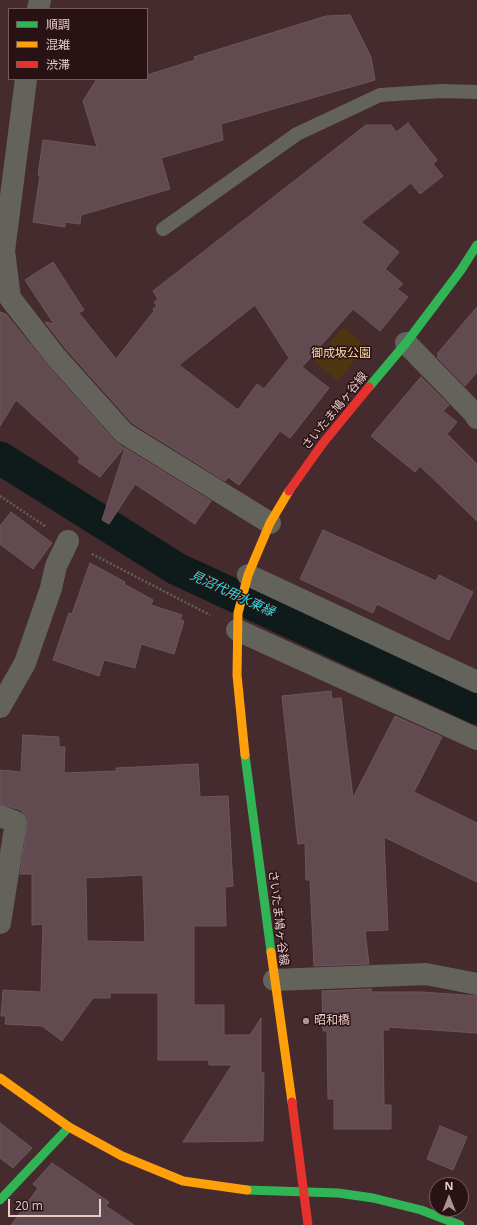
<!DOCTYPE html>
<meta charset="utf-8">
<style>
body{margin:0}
#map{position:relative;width:477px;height:1225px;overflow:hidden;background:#462b2e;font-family:"Open Sans","Noto Sans JP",sans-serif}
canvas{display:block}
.legend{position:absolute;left:8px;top:8px;width:140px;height:72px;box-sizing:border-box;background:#281214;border:1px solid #765c5d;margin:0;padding:5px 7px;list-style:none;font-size:12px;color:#eacaca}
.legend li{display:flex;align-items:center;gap:8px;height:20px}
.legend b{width:20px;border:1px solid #765c5d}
.north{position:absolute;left:429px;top:1177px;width:40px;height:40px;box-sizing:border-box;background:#281214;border:1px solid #765c5d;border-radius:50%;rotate:0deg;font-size:11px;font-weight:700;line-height:16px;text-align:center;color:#eacaca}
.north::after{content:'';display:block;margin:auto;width:14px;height:18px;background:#b19293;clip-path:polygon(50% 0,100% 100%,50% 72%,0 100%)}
.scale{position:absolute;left:8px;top:1199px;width:93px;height:18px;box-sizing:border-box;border:2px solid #eacaca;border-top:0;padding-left:5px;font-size:12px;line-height:14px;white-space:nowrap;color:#eacaca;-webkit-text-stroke:3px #281214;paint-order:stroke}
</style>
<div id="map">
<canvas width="477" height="1225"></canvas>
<ul class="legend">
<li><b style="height:5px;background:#30b455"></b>順調</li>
<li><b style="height:5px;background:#ff9f0a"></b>混雑</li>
<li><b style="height:5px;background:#e5322d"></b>渋滞</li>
</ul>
<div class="north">N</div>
<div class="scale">20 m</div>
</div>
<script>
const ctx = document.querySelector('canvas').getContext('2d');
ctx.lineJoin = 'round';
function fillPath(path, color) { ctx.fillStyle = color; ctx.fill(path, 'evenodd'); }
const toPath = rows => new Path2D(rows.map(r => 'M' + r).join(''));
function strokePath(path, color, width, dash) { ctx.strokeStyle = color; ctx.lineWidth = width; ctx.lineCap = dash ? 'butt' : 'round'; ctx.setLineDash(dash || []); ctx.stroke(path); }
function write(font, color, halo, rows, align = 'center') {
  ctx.font = font + ' "Open Sans","Noto Sans JP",sans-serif'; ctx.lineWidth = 3; ctx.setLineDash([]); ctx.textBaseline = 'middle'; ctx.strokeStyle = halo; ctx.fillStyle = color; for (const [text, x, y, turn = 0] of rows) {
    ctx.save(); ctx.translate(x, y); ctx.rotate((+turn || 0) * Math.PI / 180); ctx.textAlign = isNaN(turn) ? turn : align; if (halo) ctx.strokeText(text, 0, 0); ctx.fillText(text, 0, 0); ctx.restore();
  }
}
const green = toPath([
 [343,327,366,346,338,381,315,362]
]);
const canal = toPath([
 [0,458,177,569,477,708]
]);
const building = toPath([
 [350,15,371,57,375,80,221,124,223,140,161,158,170,189,81,215,80,224,65,222,65,227,33,222,40,176,38,175,43,140,97,147,83,101,97,79,147,79,147,75,195,60,194,57,326,16,350,15],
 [408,123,437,160,433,164,443,176,420,194,411,183,361,222,399,252,385,269,403,284,397,289,408,297,380,331,353,309,302,367,329,388,290,438,280,431,239,485,228,477,225,481,132,423,65,348,45,322,54,324,25,280,53,262,84,310,79,313,116,359,154,311,153,309,157,306,154,302,158,299,153,291,366,125,391,125,396,132,408,123],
 [255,305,289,358,264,389,257,384,238,410,179,365,255,305],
 [477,307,477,372,465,386,437,357,439,355,437,354,477,307],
 [0,312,6,314,46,364,115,441,124,448,100,477,78,462,80,458,16,400,0,426,0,312],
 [421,377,449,405,443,411,457,422,447,434,477,464,477,521,420,466,415,472,371,436,421,377],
 [125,448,211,501,195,524,135,484,109,524,102,520,125,448],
 [11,512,52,543,33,569,0,544,0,526,11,512],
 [323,530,436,581,439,575,473,592,449,640,377,604,373,613,300,579,323,530],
 [90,563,125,582,124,584,153,600,151,605,182,615,180,620,184,621,174,654,141,644,135,668,104,660,99,676,53,660,69,613,72,614,90,563],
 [331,691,332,699,341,698,353,798,395,716,442,737,414,792,477,823,477,882,384,837,388,930,365,931,369,964,314,966,310,880,306,880,305,843,298,844,282,696,331,691],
 [23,735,59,737,59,747,65,747,64,773,116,771,116,768,198,764,200,797,228,796,233,886,225,887,226,926,194,926,194,1005,224,1005,224,1035,250,1035,261,1018,261,1073,264,1073,263,1141,183,1142,232,1065,209,1065,209,1060,158,1060,158,993,110,993,110,998,93,998,62,1041,42,1026,5,1024,6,1016,1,1016,3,990,41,992,43,924,32,925,32,874,20,874,28,819,21,810,0,804,0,770,21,772,23,735],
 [143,875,145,942,87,941,86,878,143,875],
 [371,989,372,992,422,992,477,996,477,1033,389,1027,389,1030,383,1030,384,1105,391,1105,391,1129,334,1129,334,1099,328,1099,327,1031,323,1031,322,991,371,989],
 [0,1123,32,1148,13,1168,0,1158,0,1123],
 [440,1126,467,1137,453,1170,427,1159,440,1126],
 [52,1163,109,1202,106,1206,134,1225,11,1225,38,1188,33,1184,52,1163]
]);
const path = toPath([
 [0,496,45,526],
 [92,554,210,615]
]);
const lane = toPath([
 [163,229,297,134,380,95,442,91,477,92]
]);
const street = toPath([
 [38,9,40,0],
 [26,79,4,251,10,298,55,356,124,433,270,523],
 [406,343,474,413,477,418],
 [248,575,477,682],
 [237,630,477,739],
 [0,707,25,663,51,588,56,566,68,541],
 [0,816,16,822,0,923],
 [274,980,426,974,477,984]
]);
const fast = toPath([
 [369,387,406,343,461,270,477,245],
 [245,755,271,952],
 [247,1190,338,1193,373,1198,421,1210,460,1225],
 [0,1200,69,1127]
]);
const slow = toPath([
 [245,755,237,675,238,613,248,575,270,523,289,491],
 [271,952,292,1102],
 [0,1078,69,1127,122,1156,183,1181,247,1190]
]);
const jam = toPath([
 [289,491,323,443,369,387],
 [292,1102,308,1225]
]);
const markers = [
 [306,1021,4,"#b19293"]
];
const parkNames = [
 ["御成坂公園",341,354]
];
const streetNames = [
 ["さいたま鳩ヶ谷線",335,411,-51],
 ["さいたま鳩ヶ谷線",278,918,83]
];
const poiNames = [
 ["昭和橋",314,1021]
];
const waterNames = [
 ["見沼代用水東縁",232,594,25]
];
fillPath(green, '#50360f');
strokePath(canal, '#0f1a1b', 33);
fillPath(building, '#614b50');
strokePath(building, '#6d575c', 1);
strokePath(path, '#655f5c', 2.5, [2, 2]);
strokePath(lane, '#63635c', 14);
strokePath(street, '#63635c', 22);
strokePath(fast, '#30b455', 9);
strokePath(slow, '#ff9f0a', 9);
strokePath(jam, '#e5322d', 9);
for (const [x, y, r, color] of markers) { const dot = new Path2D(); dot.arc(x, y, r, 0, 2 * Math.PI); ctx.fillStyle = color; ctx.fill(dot); strokePath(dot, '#281214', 1.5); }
write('12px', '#fedaa6', '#281214', parkNames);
write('12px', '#eacaca', '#281214', streetNames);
write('12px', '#eacaca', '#281214', poiNames, 'left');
write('italic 13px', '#2edadc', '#281214', waterNames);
</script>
